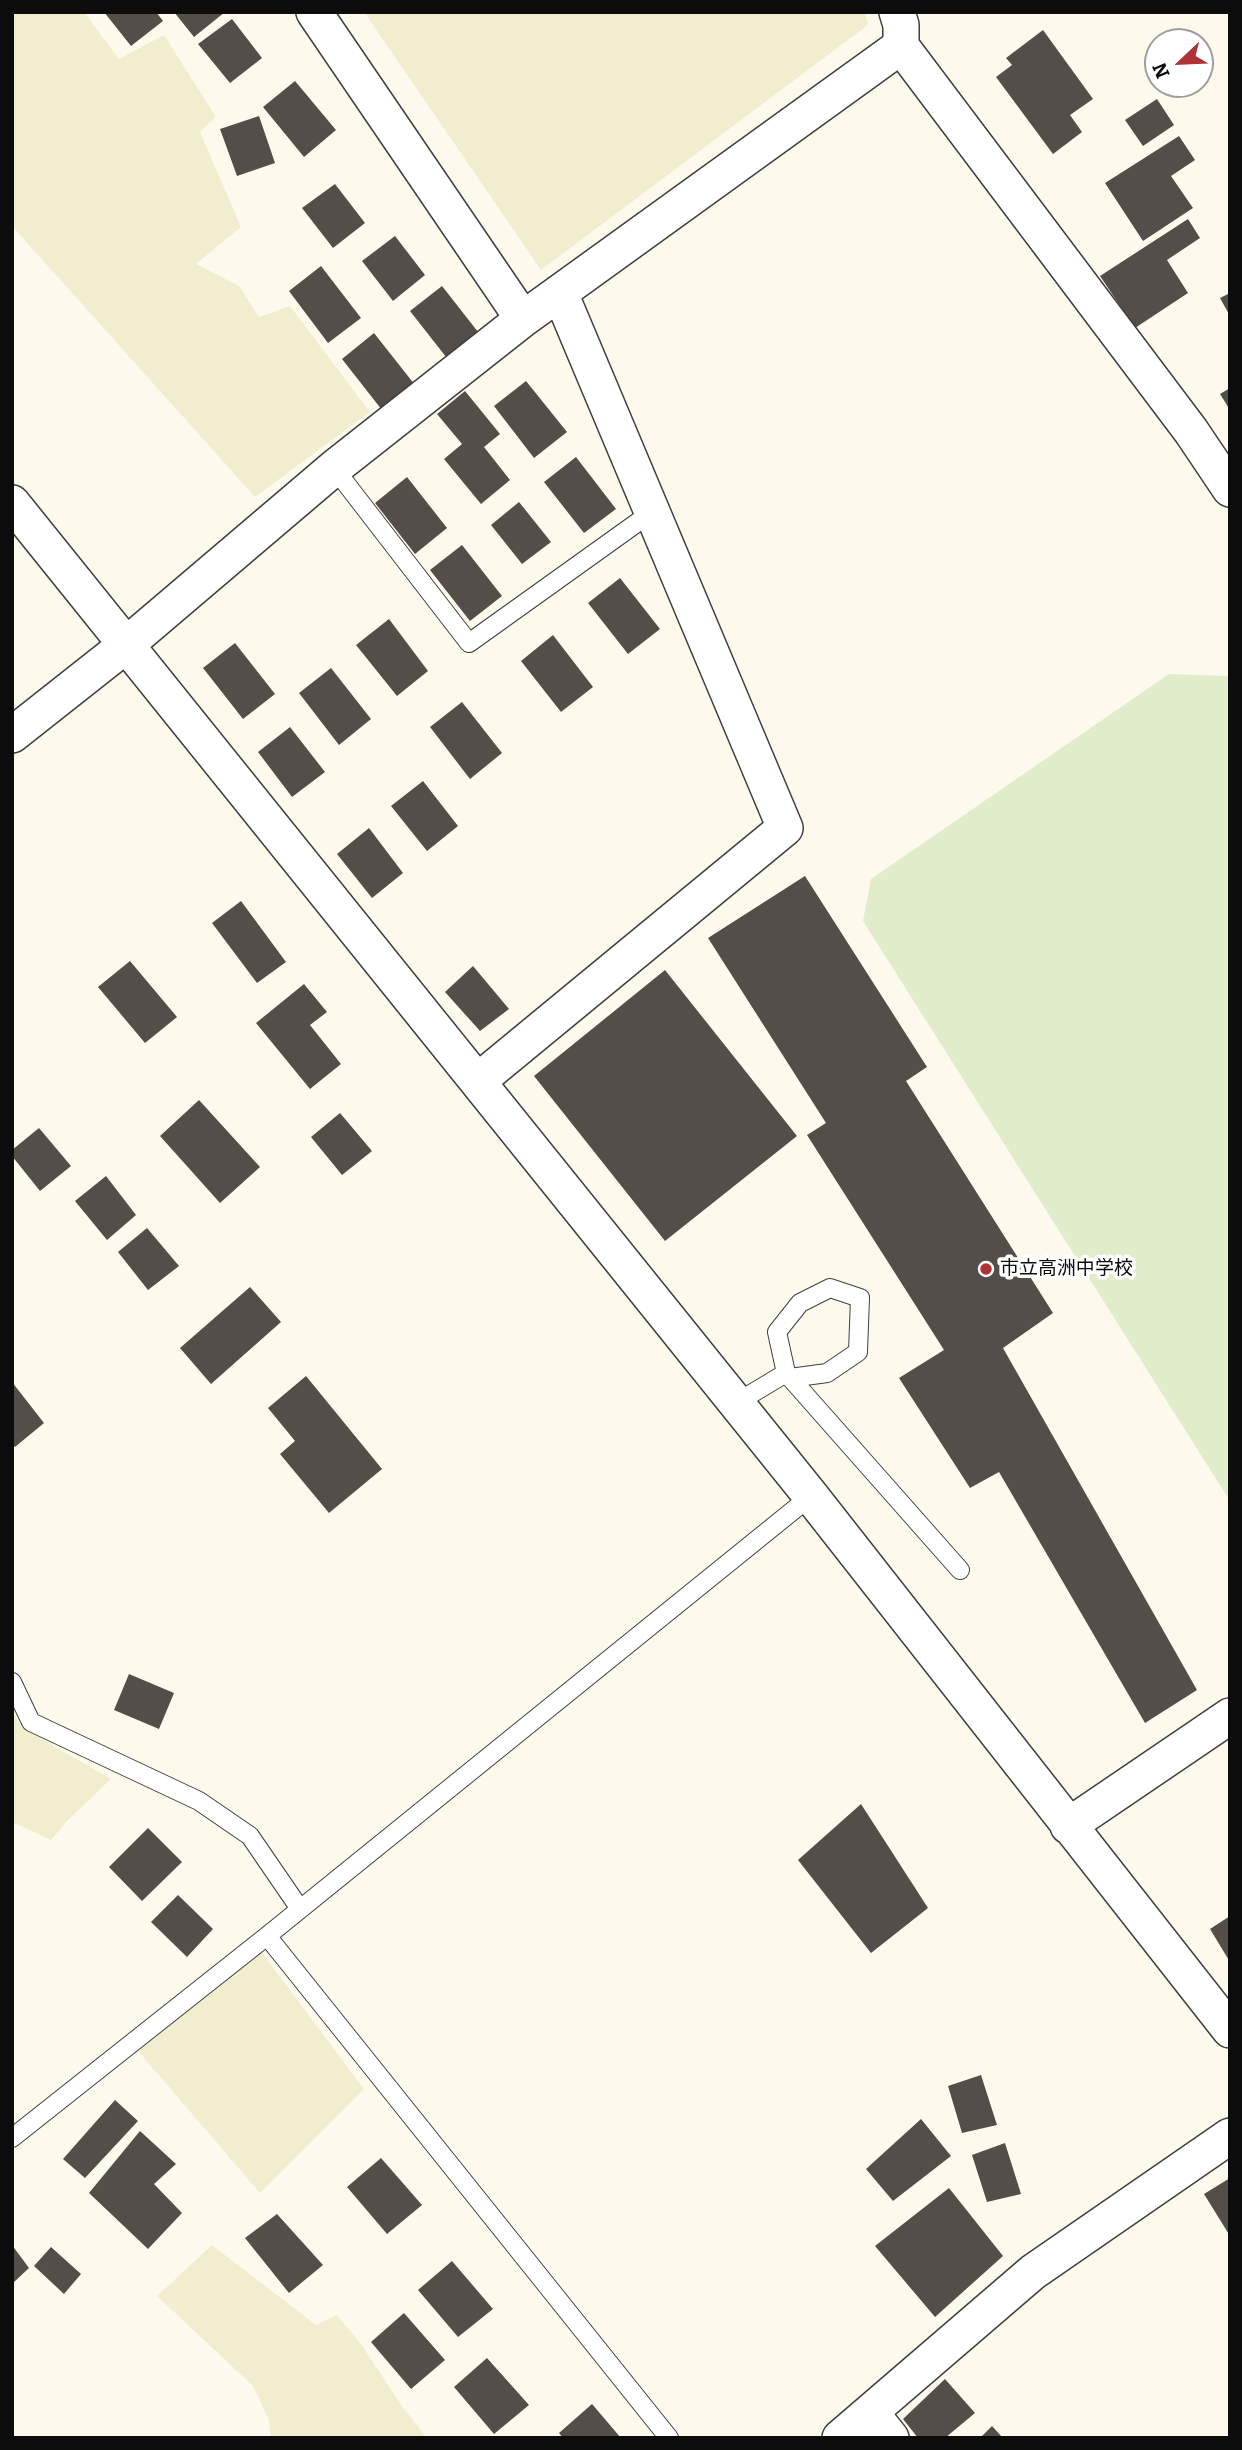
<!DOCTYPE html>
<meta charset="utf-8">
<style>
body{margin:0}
#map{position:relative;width:1242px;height:2450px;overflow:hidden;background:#fdfaed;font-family:Bitter,serif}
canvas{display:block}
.frame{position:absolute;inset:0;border:14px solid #0c0c0c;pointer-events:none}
.north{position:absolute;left:1144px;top:28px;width:70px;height:70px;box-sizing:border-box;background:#fff;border:2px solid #9e9e9e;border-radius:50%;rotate:247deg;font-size:19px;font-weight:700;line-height:28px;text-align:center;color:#0c0c0c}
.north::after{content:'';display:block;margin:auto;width:24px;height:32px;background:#ae3238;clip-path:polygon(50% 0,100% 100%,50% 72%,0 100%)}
</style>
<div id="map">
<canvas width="1242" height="2450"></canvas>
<div class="frame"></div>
<div class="north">N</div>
</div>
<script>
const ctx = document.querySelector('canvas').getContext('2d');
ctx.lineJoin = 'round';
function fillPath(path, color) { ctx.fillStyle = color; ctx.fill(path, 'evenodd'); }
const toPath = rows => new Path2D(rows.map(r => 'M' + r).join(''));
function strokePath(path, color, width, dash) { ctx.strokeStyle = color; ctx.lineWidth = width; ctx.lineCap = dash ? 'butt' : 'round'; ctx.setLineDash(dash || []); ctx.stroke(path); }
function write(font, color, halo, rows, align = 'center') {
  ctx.font = font + ' Bitter,"Noto Sans JP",serif'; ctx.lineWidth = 7; ctx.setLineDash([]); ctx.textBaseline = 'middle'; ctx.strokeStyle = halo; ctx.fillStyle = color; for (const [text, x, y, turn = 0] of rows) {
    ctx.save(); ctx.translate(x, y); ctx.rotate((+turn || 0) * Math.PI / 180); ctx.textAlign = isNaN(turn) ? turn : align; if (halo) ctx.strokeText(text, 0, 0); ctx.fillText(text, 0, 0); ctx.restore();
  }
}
const farmland = toPath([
 [12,12,84,12,119,59,164,35,216,117,200,132,241,227,196,264,239,286,259,317,290,306,370,412,255,497,12,226],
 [364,12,865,12,868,25,541,270],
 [12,1710,21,1727,111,1779,68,1820,51,1840,12,1822],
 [260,1950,364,2089,260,2193,138,2051],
 [212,2245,316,2325,337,2315,361,2344,402,2406,427,2438,271,2438,269,2420,253,2386,157,2296]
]);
const pitch = toPath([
 [1169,674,1230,676,1230,1501,863,921,871,879]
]);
const building = toPath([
 [104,12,156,12,163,21,131,46],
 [174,12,225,12,194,37],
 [232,19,262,58,230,83,198,44],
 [1043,30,1093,99,1070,115,1082,132,1053,154,996,77,1012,65,1006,58],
 [295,81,336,130,304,157,263,107],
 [1157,99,1174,125,1143,146,1125,120],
 [259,116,275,163,237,176,220,129],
 [1179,136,1195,160,1171,176,1193,208,1143,241,1105,183],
 [335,184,365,223,333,248,302,208],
 [1188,219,1200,238,1167,260,1188,293,1135,328,1100,276],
 [395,236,425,275,393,301,362,261],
 [321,266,361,318,328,343,289,291],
 [442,286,482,337,450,362,410,311],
 [1230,293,1230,316,1220,298],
 [374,333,415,385,382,410,342,359],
 [526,381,567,432,534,458,494,406],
 [1230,388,1230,410,1220,394],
 [465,391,500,434,484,447,510,480,481,504,444,459,462,444,437,414],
 [576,457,616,509,584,533,544,482],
 [407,477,447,528,415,554,375,503],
 [519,502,551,542,522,564,491,525],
 [462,545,502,596,470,621,430,570],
 [620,578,660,629,628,654,588,603],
 [389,619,428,671,397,696,356,645],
 [553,635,593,687,561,712,521,661],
 [235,643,275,694,243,719,203,668],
 [331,668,371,719,339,745,299,693],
 [462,702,502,753,470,779,430,727],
 [290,727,325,772,292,797,258,752],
 [423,781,458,826,427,851,391,806],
 [369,828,403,873,372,898,337,854],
 [805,876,927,1067,906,1081,1053,1313,1003,1348,1197,1690,1145,1723,999,1472,970,1488,899,1378,944,1350,807,1135,826,1123,708,938],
 [241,901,286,962,257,983,212,923],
 [130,961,177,1017,145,1043,98,987],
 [473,966,509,1009,480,1031,445,992],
 [665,970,797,1136,665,1241,534,1076],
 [304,984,327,1012,310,1025,341,1064,310,1089,256,1023],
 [199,1100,260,1167,220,1203,160,1136],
 [340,1113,372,1151,342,1175,311,1137],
 [39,1128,71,1166,40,1191,12,1156,12,1150],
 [106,1176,136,1215,107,1240,75,1201],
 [147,1228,179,1266,148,1290,118,1252],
 [250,1287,281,1322,211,1384,180,1348],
 [306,1376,382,1469,329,1513,280,1454,295,1441,268,1408],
 [12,1382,44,1423,15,1447,12,1444],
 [129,1674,174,1693,159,1729,114,1710],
 [861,1804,928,1908,871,1953,798,1860],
 [148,1828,182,1862,142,1901,109,1867],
 [178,1895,213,1929,187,1957,151,1922],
 [1230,1916,1230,1962,1210,1929],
 [981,2075,997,2125,962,2133,948,2086],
 [115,2100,138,2121,85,2178,63,2159],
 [921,2119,951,2156,893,2201,866,2169],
 [140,2131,176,2164,154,2184,182,2213,148,2249,89,2193],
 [1005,2143,1021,2194,987,2202,972,2155],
 [381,2158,422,2205,387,2234,347,2187],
 [1230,2178,1230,2236,1204,2194],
 [949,2188,1003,2256,935,2317,875,2246],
 [277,2214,323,2265,289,2293,245,2238],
 [12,2245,29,2268,12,2284],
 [51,2247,81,2274,64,2294,34,2266],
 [452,2261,493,2309,458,2337,418,2290],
 [404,2313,445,2360,411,2389,371,2342],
 [487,2358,529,2405,494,2434,454,2387],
 [945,2379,975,2413,945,2438,918,2438,903,2419],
 [592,2404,621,2438,563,2438,559,2433],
 [992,2426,1003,2438,980,2438]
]);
const lane = toPath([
 [334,468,469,643,652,512],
 [786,1373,777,1332,800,1303,830,1288,860,1298,858,1352,827,1373,790,1378],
 [736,1403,786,1373,960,1570],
 [12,1682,31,1722,199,1801,250,1836,300,1909],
 [267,1936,669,2438],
 [12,2138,267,1936,811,1496]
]);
const street = toPath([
 [314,12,523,319],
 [901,46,1191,431,1230,489],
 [12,503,811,1496,1230,2030],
 [12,735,126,645,334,468,523,319,901,46,901,25,897,12],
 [478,1081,785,828,560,293],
 [1068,1826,1230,1716],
 [871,2413,891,2438],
 [840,2438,1033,2272,1230,2136]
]);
const markers = [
 [986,1269,7,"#ae3238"]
];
const poiNames = [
 ["市立高洲中学校",1000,1269]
];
fillPath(farmland, '#f1eed0');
fillPath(pitch, '#e1eccb');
fillPath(building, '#544e4a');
strokePath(lane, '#3f3f3f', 20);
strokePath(street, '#3f3f3f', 38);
strokePath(lane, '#fff', 18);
strokePath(street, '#fff', 35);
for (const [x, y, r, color] of markers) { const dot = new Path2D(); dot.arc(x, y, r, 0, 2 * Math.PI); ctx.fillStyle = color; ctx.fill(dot); strokePath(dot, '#fff', 2.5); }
write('19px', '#0c0c0c', '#fff', poiNames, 'left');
</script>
